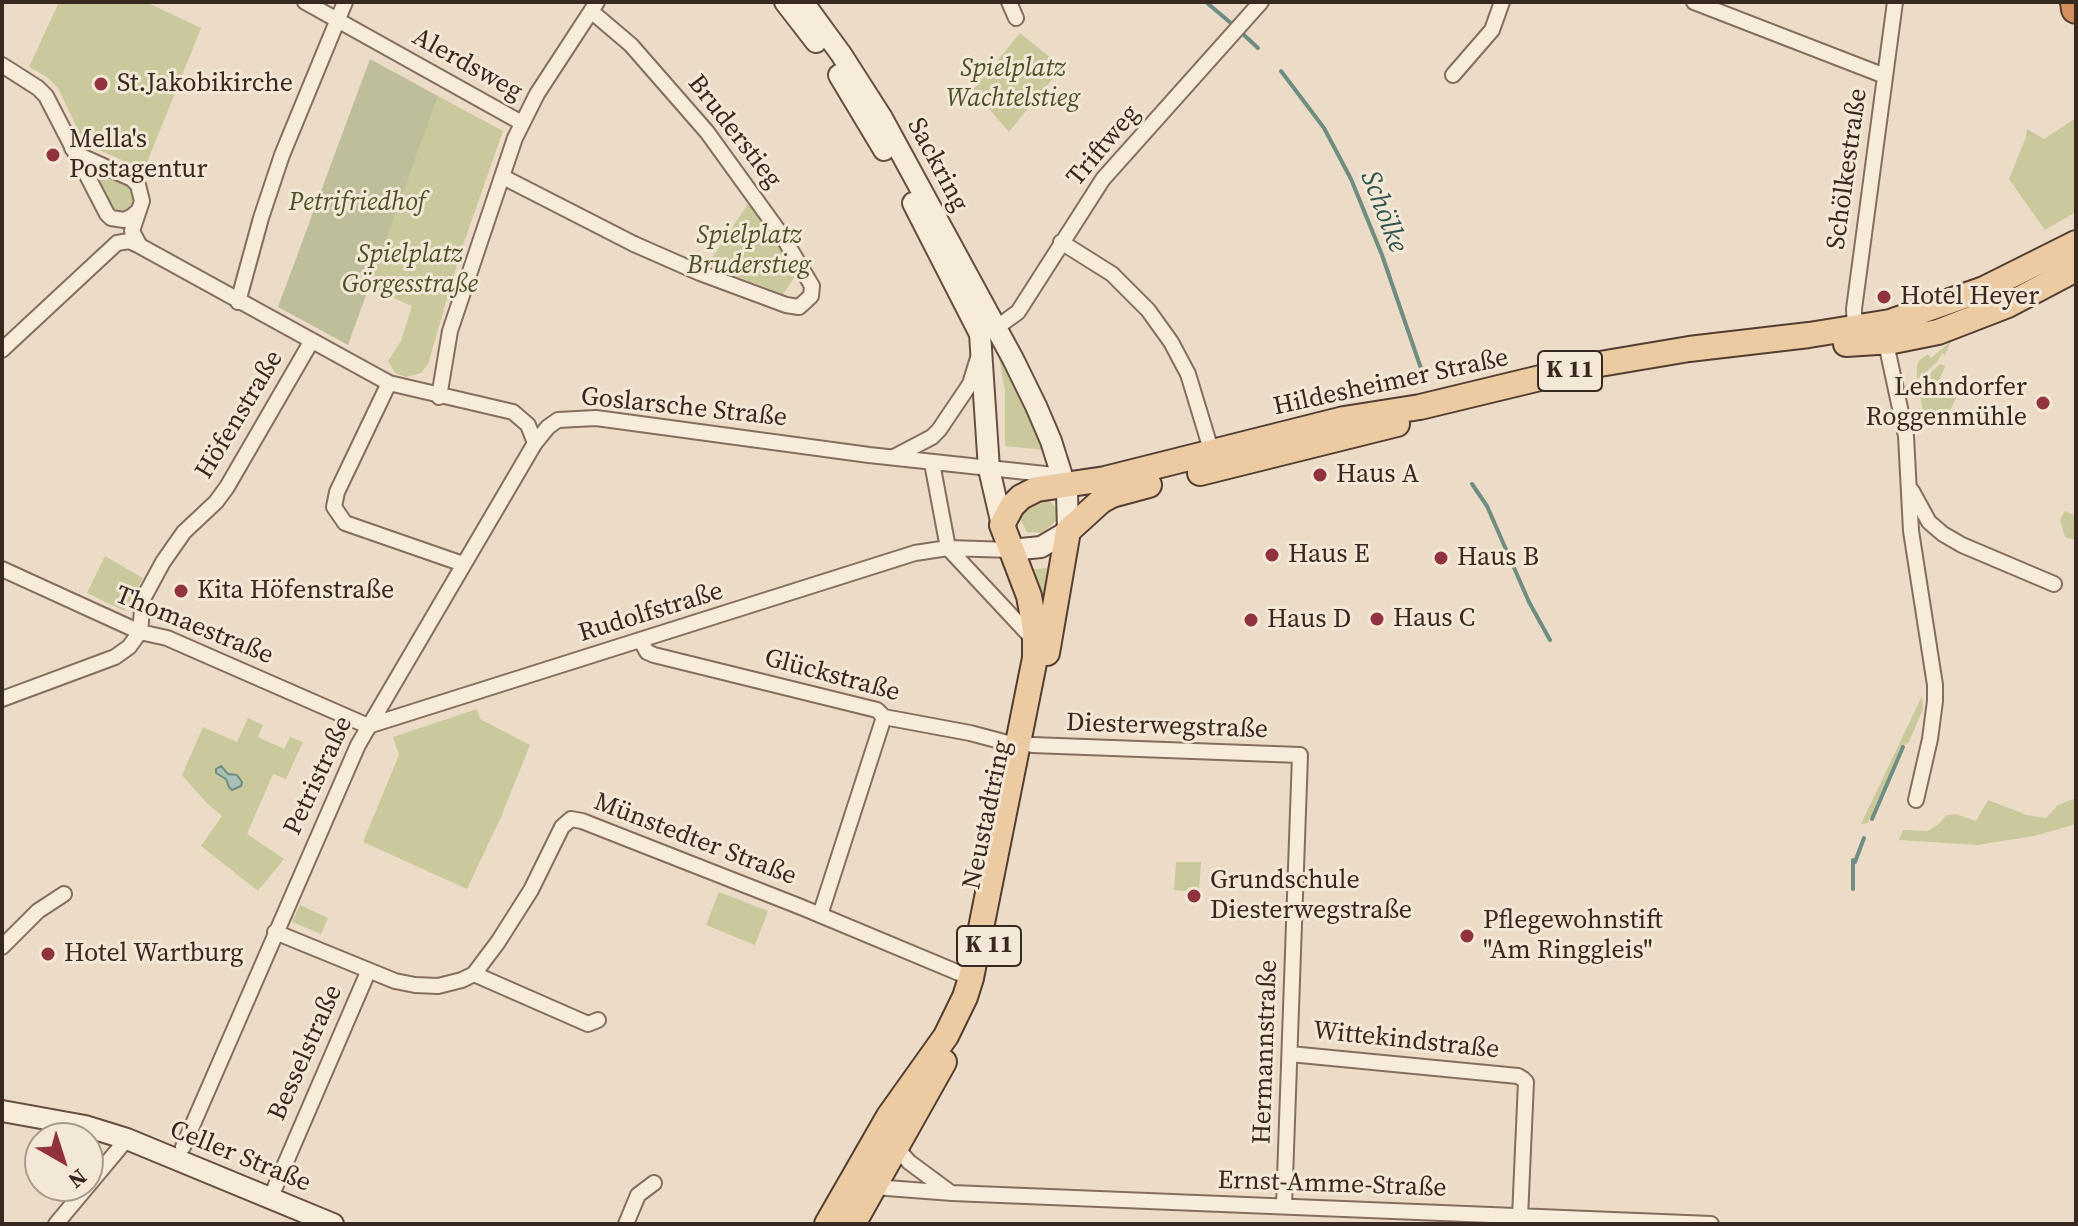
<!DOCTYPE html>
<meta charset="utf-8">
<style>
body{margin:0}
#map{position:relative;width:2078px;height:1226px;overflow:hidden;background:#ecdcc7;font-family:"Source Serif 4",serif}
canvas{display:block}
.frame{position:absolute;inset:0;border:4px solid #382920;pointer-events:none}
.north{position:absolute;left:24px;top:1122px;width:80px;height:80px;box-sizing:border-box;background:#f3e7d6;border:2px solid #a89b8d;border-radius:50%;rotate:141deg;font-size:22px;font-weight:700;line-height:32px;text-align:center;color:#382920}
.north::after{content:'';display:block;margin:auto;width:28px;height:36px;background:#91323f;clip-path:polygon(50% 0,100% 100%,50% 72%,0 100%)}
</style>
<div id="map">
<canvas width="2078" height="1226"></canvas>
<div class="frame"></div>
<div class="north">N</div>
</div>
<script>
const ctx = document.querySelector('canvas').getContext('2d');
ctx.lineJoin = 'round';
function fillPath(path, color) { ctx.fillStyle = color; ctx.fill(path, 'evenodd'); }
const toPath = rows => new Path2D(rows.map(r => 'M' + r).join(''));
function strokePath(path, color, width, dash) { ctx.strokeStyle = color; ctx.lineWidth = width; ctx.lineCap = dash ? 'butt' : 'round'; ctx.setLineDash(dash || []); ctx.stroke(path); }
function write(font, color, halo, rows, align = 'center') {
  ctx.font = font + ' "Source Serif 4",serif'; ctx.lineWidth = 6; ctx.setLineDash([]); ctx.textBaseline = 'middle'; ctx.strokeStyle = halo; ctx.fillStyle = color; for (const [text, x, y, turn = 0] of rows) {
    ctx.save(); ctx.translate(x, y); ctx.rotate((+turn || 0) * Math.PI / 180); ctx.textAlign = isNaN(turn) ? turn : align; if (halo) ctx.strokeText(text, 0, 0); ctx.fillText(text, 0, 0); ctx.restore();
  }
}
const green = toPath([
 [59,2,146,2,201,28,144,170,84,143,58,88,47,77,29,67],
 [1020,33,1062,67,1009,132,973,90],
 [438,96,503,131,462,248,428,364,421,373,406,377,395,373,388,361,401,341,412,306,368,287],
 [2076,118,2076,212,2045,230,2009,179,2026,137,2027,129,2044,139],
 [99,171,129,183,136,197,131,209,115,215,93,176],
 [750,201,797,274,783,294,707,265],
 [1951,341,1945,355,1942,353,1938,361,1917,380,1917,365,1920,360,1928,354,1931,358],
 [1002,355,1045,450,1005,446,1005,391,999,357],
 [1940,364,1945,366,1937,386,1956,394,1956,398,1945,421,1941,424,1925,423,1918,385],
 [1047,498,1056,508,1056,521,1042,533,1027,532,1020,519,1023,506],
 [2065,511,2076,516,2076,540,2065,537,2060,520],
 [105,556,143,578,124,611,87,593],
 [1055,567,1045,613,1029,570],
 [1922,696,1923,709,1909,742,1901,747,1868,823,1861,824],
 [477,709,480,719,530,745,501,817,467,889,363,842,399,755,393,737],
 [248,718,263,725,258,737,284,749,290,737,303,742,286,779,273,774,247,834,284,859,258,891,201,846,222,816,206,802,182,775,203,727,237,742],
 [2076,798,2076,824,2034,836,1977,845,1899,840,1903,830,1928,831,1940,823,1946,815,1956,814,1976,821,1988,800,2027,815,2046,818,2058,805],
 [1176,862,1201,862,1199,892,1174,890],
 [719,892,768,911,755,945,706,925],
 [300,905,328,918,321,934,292,922]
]);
const cemetery = toPath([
 [370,59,438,96,348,345,278,307]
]);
const water = toPath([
 [221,766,228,774,237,775,242,782,241,786,232,790,229,787,226,779,216,773,216,769,221,766]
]);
const stream = toPath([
 [1206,2,1232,24],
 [1244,35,1258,48],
 [1281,71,1324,128,1351,179,1382,255,1425,380],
 [1472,484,1487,506,1529,602,1550,640],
 [1872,819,1903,747],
 [1855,862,1864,838],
 [1853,889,1853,860]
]);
const minor = toPath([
 [305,2,522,123],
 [1009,2,1016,18],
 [1694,2,1885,76],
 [2,65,38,88,46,96,107,214,111,218,124,220,131,217,138,211],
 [1453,75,1492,30,1502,2],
 [72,148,77,154,132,179,138,185,142,201,132,231,140,246,389,383,513,412,528,425,535,443],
 [503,177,634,244,700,273,786,305,799,307,811,296,812,286,783,237,707,132,631,45,591,11],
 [1061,242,1112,274,1148,310,1171,342,1188,374,1212,453],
 [238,302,261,218,282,155,345,2],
 [996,328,1018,312,1103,179,1261,2],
 [1884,334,1906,436,1911,531,1935,685,1935,701,1930,739,1916,800],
 [1855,335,1854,309,1895,2],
 [2,350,117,243,129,241,140,246],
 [389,383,337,492,334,507,345,523,463,564],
 [439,397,450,331,515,138,537,94,597,2],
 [894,457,932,437,939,430,970,384,978,358],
 [932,463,948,548,1033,639],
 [1912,491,1929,522,1943,534,1962,545,2054,584],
 [2,569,140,632,167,638,368,726],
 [140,632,143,599,163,562,184,532,216,502,227,487,311,342],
 [641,641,647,652,654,655,877,710,884,717,970,733,1019,746],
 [2,699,115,657,129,647,140,632],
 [368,726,915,553,948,548,1011,550],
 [1032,745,1300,755,1284,1206],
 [820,915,884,717],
 [275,932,395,981,415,985,438,986,462,980,474,974,498,942,531,890,562,827,571,819,582,821,801,907,971,978],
 [2,947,38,911,64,894],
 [474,974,588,1024,598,1020],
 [1290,1054,1518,1076,1523,1079,1526,1082,1520,1217],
 [183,1147,358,745,535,443,548,427,558,420,596,418,869,455,1054,475,1065,485],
 [896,1147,909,1162,951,1193],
 [869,1183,874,1187,952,1193,1711,1224],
 [270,1199,368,972],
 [56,1224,127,1139],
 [626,1224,638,1195,654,1183]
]);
const secondary = toPath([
 [785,2,816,42],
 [803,2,841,54,882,118,1013,359,1036,406,1051,441,1067,492,1068,531,1041,547,1011,550],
 [839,75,884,150],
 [913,203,980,334,989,469,1002,525],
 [2,1111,85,1126,127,1139,333,1224]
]);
const primary = toPath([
 [1846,344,1893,341,1938,332,2008,305,2076,269],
 [1200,473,1397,424],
 [1047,653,1068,531,1101,501,1112,495,1149,485],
 [827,1224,889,1116,946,1036,965,997,971,978,1035,658,1035,629,1029,596,1002,525,1012,506,1021,497,1037,489,1105,479,1344,419,1420,407,1594,365,1689,349,1809,335,1890,322,1984,289,2076,243],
 [853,1224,944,1062]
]);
const motorway = toPath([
 [2075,2,2076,9]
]);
const markers = [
 [101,84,8,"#91323f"],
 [53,155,8,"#91323f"],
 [1884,297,8,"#91323f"],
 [2043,403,8,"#91323f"],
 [1320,475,8,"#91323f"],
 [1272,555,8,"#91323f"],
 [1441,558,8,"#91323f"],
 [181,591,8,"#91323f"],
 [1377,619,8,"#91323f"],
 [1251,620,8,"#91323f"],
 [1194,896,8,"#91323f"],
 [1467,936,8,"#91323f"],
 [48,954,8,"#91323f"]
];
const shields = [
 [1570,371,64],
 [989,946,64]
];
const shieldNames = [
 ["K 11",1570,371],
 ["K 11",989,946]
];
const streetNames = [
 ["Alerdsweg",467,65,29],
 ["Bruderstieg",734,132,52],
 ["Triftweg",1104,146,-50],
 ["Sackring",937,165,62],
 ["Schölkestraße",1848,169,-82],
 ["Hildesheimer Straße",1391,383,-12],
 ["Goslarsche Straße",684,408,6],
 ["Höfenstraße",240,415,-59],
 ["Rudolfstraße",651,613,-17],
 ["Thomaestraße",194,626,22],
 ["Glückstraße",832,676,15],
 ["Diesterwegstraße",1167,727,2],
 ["Petristraße",319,776,-65],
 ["Neustadtring",988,815,-78],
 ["Münstedter Straße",695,840,21],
 ["Wittekindstraße",1406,1041,6],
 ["Hermannstraße",1266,1052,-88],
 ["Besselstraße",306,1053,-66],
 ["Celler Straße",240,1157,22],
 ["Ernst-Amme-Straße",1332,1185,2]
];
const parkNames = [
 ["Spielplatz",1013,69],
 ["Wachtelstieg",1013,99],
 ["Petrifriedhof",357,203],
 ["Spielplatz",749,236],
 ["Bruderstieg",749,266],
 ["Spielplatz",410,255],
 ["Görgesstraße",410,285]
];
const poiNames = [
 ["St.Jakobikirche",117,84],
 ["Mella's",69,140],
 ["Postagentur",69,170],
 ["Hotel Heyer",1900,297],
 ["Lehndorfer",2027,388,"right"],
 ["Roggenmühle",2027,418,"right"],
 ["Haus A",1336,475],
 ["Haus E",1288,555],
 ["Haus B",1457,558],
 ["Kita Höfenstraße",197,591],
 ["Haus C",1393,619],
 ["Haus D",1267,620],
 ["Grundschule",1210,881],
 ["Diesterwegstraße",1210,911],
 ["Pflegewohnstift",1483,921],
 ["\"Am Ringgleis\"",1483,951],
 ["Hotel Wartburg",64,954]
];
const waterNames = [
 ["Schölke",1383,212,69]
];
fillPath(green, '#c9c99c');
fillPath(cemetery, '#bfbe9a');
fillPath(water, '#a8c0b6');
strokePath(water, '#6f8e82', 2);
strokePath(stream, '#6f8e82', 4);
strokePath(minor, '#866e5e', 18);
strokePath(secondary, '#684f41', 24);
strokePath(primary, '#543d31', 28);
strokePath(motorway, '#543d31', 32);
strokePath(minor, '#f7ebda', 14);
strokePath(secondary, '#f7ebda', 20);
strokePath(primary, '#eccba2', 24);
strokePath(motorway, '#d4915f', 28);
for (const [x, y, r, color] of markers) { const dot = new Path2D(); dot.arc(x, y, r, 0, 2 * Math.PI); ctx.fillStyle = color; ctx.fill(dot); strokePath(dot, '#f3e7d6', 3); }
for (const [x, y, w] of shields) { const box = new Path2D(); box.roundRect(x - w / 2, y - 20, w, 40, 6); ctx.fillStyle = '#f3e7d6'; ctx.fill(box); strokePath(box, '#382920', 2); }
write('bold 24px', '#382920', null, shieldNames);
write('26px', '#382920', '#f3e7d6', streetNames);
write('italic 26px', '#4d5228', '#f3e7d6', parkNames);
write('26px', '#382920', '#f3e7d6', poiNames, 'left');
write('italic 28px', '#31564f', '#f3e7d6', waterNames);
</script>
